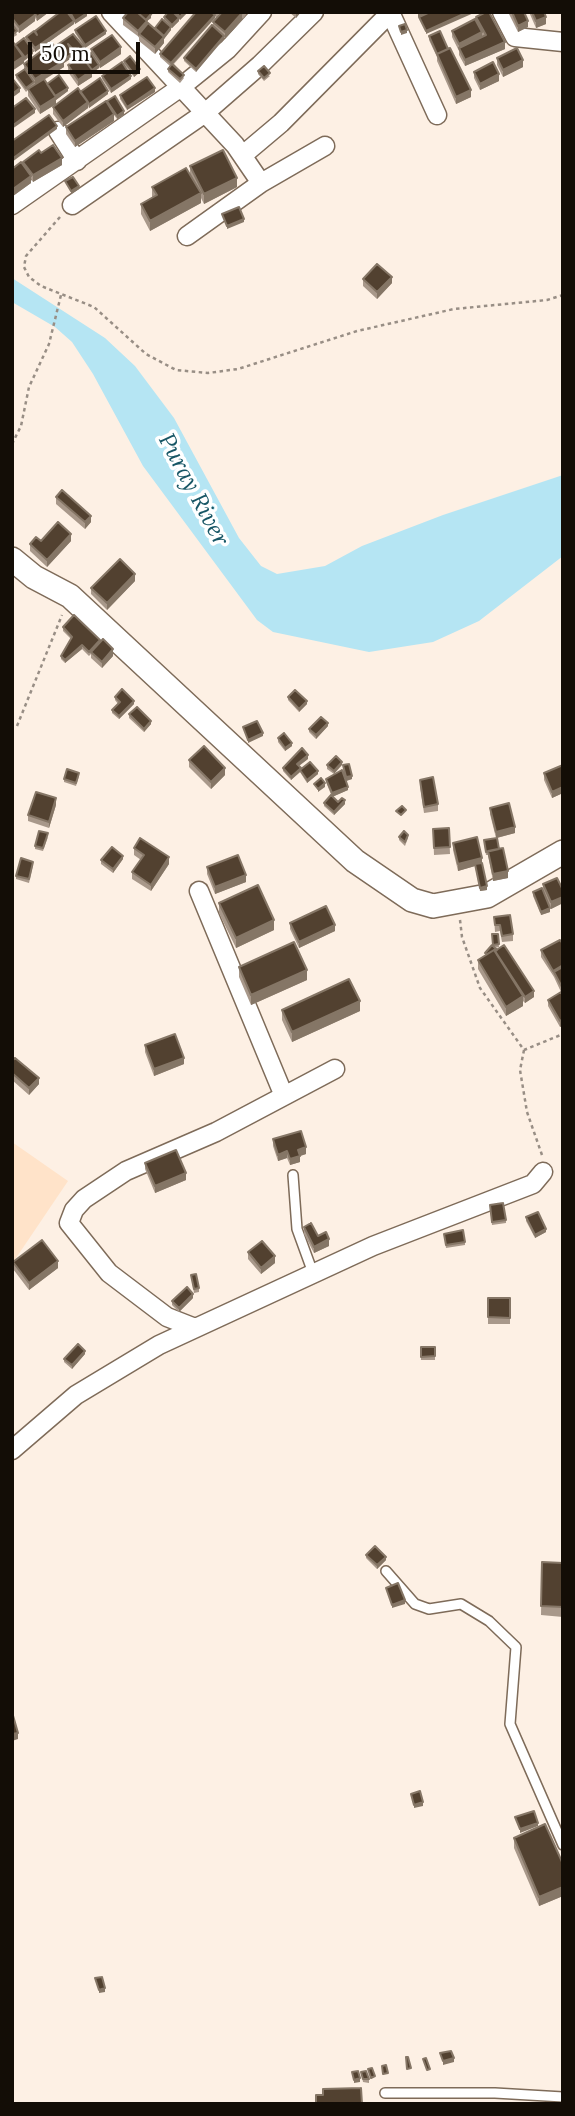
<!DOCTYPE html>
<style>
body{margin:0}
#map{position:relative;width:575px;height:2116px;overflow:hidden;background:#fdf0e4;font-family:Lora,serif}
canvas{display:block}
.frame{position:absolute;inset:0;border:14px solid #130d06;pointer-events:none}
.scale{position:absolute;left:28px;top:42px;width:112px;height:32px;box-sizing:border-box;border:4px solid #130d06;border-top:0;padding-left:9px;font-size:21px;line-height:24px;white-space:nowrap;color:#130d06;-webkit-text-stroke:5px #fff;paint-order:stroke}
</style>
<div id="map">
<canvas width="575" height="2116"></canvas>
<div class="frame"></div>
<div class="scale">50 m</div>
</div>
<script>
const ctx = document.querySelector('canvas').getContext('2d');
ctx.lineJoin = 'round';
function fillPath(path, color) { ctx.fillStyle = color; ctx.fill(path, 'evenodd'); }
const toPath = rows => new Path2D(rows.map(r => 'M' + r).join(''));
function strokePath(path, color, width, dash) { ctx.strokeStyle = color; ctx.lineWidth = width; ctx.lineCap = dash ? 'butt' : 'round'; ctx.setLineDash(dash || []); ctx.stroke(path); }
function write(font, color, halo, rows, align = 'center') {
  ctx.font = font + ' Lora,serif'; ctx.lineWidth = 7; ctx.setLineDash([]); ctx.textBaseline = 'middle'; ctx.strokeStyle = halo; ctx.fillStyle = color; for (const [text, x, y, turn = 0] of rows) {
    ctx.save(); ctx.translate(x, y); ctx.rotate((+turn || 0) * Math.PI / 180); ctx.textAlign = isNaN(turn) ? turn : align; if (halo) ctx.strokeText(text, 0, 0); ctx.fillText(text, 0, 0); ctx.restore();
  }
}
const built = toPath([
 [12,1142,68,1181,12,1264]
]);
const water = toPath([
 [12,278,105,338,135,366,174,418,239,538,261,566,277,574,325,566,362,546,443,515,563,475,563,556,479,621,433,642,369,652,273,632,257,620,143,466,93,374,72,342,55,327,12,302]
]);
const path = toPath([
 [60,217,26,256,24,267,29,277,41,286,94,307,146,354,176,370,208,373,238,369,357,331,454,309,547,300,563,295],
 [12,444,21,426,29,387,49,344,61,295],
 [17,726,62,615],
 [460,920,462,937,480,988,524,1050,563,1034],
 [524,1050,520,1070,527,1112,542,1155]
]);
const service = toPath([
 [293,1175,297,1229,313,1273],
 [386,1571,415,1604,429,1609,461,1604,489,1621,516,1647,510,1724,563,1845],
 [385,2093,495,2093,563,2097]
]);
const minor = toPath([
 [111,12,235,145,261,183,325,146],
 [390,12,437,115],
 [502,12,515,37,563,42],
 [58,131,77,161],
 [243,155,281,123,390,13],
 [12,205,181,87,228,49,262,12],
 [72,205,205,113,260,65,314,12],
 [187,236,261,183],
 [199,891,284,1096],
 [195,1328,167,1317,109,1273,69,1223,74,1210,84,1199,126,1171,216,1132,335,1069],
 [12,1450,76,1395,159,1345,373,1246,533,1184,543,1172]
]);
const tertiary = toPath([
 [12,559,34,577,70,596,355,861,412,900,433,906,487,896,563,852]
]);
const wall = toPath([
 [12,12,49,12,37,21,35,18,35,21,19,33,14,27,17,35,12,38],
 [60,12,86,12,87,16,75,24,74,22,74,24,35,52,26,40,26,37,35,33,35,31],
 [128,12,154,12,151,16,151,18,147,21,147,24,155,29,155,28,164,20,164,17,168,12,188,12,180,20,179,19,179,21,172,28,171,27,171,30,164,39,164,43,155,54,139,41,139,37,123,25,123,18],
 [196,12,220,12,216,18,215,16,215,18,173,65,184,78,180,83,168,72,168,69,170,66,160,57,160,54],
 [248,12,243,19,242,18,242,20,224,38,196,72,184,61,184,58,213,26,213,22],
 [289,12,301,12,296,18],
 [508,12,524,12,528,27,518,32],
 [529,12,544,12,546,24,536,28],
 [476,17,505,49,465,66,459,55,459,51,452,37,452,31,476,22],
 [75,30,106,34,85,48,75,33],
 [73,34,84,51,77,57,73,53,73,57,64,63,64,67,44,80,47,84,68,91,56,100,56,104,40,114,28,96,28,90,26,92,16,78,16,75,24,69,24,64,54,47],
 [429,36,471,97,456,104,437,61,437,57,429,40],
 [91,49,121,54,100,68,99,67,99,68,92,73,92,77,78,86,68,72,68,65,91,54],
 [497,58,523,67,503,77,497,65],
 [124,61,140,72,134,77,124,64],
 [258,71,270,76,264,81,258,74],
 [474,72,499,81,480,90,474,78],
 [102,76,131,79,111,93,102,79],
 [80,92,108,94,89,108,88,106,88,108,63,127,53,114,53,107],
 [155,92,127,110,120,99,120,95],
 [107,101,124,115,117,119,114,115,114,121,75,147,66,134,66,127,107,104],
 [41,153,62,165,33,182,31,179,31,183,13,196,12,195,12,198,12,169,23,165,23,162],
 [190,166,237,187,204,204,201,198,201,203,150,231,141,214,141,204,152,197,152,187,190,174],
 [363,279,392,283,377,299,363,286],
 [56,497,91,522,85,529,56,504],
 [41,541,71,541,47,567,30,551,30,544],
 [135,581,107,610,91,594,91,588],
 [63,627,113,656,102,668,91,658,91,654,89,656,82,649,65,663,61,659,61,656,71,639,63,631],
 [115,697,134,704,119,719,112,713,112,710,118,704,115,700],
 [288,697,307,704,299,712,288,700],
 [129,714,151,724,144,732,129,718],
 [328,726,316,739,309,732,309,729],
 [278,738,292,746,285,751,278,742],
 [336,756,334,774,345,779,343,765,352,779,346,781,348,790,332,797,326,782,326,779,334,774,327,769,327,765],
 [308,759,299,766,301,770,318,774,307,783,300,772,291,780,283,771,283,768],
 [189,760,225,775,211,789,189,767],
 [563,765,563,793,552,798,544,780,544,773],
 [79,776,76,786,64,782,64,779],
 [420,780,438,804,438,811,424,813,420,786],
 [338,802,345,804,334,815,324,806,324,803],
 [56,805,49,828,28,821,28,815],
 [490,808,515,833,497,838,499,849,508,878,493,881,488,855,486,855,484,843,484,840,496,838,490,814],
 [449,828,450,854,434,855,433,829],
 [48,837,43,851,35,849,35,846],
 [399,837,408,838,405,846,399,840],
 [453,843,482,864,487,890,480,891,475,866,458,871,453,850],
 [134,848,169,864,151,891,132,879,132,872,141,860,134,855],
 [123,859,113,873,101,864,101,860],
 [33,865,29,883,16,879,16,876],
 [207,867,246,882,215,894,207,874],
 [543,884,563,890,563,903,551,909,545,897,550,912,541,915,533,896,533,892,543,890],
 [219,903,274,930,236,948,219,913],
 [494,917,513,934,513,941,502,942,500,931,495,932],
 [290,923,335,931,299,948,290,929],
 [492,934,498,934,499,947,495,948,534,997,525,1003,523,1001,523,1006,506,1016,478,969,478,960,485,955,485,953,492,946],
 [563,944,563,1025,560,1027,548,1006,548,1000,561,992,554,977,541,957,541,950],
 [239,967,307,980,251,1005,239,977],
 [282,1010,360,1011,292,1042,282,1020],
 [145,1045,184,1064,154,1076,145,1052],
 [12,1061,39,1084,29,1095,12,1080],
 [273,1139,306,1154,300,1156,300,1162,290,1165,287,1158,278,1161,273,1146],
 [145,1163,186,1180,155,1193,145,1169],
 [490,1208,506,1220,506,1223,492,1225],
 [526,1217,546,1232,535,1238,526,1221],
 [304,1227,318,1236,329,1246,314,1253,304,1234],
 [444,1234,465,1242,465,1245,446,1248],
 [248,1252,275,1263,261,1274,248,1259],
 [13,1262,58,1268,29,1290,13,1269],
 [191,1275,199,1288,199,1292,194,1293],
 [193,1298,179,1312,172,1305,172,1301],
 [488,1298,510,1298,510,1324,488,1324],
 [421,1347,435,1347,435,1360,421,1360],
 [85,1354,72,1369,64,1362,64,1359],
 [366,1555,386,1560,377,1569,366,1558],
 [542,1562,563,1563,563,1617,541,1615],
 [514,1838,563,1864,563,1896,539,1906,514,1848],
 [361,2072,369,2079,369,2083,363,2082]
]);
const shadedWall = toPath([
 [44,12,49,12,37,21,37,17],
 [184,12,188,12,180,20,180,17],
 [296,12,301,12,296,18],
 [421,12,429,12,418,17,418,14],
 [468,12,476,12,426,34,426,31],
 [87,13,87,16,75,24,75,21],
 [242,13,242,20,225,39,225,32],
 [151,14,151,18,147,21,147,28,139,34,138,38,138,31,145,20],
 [35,15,35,21,19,33,19,27],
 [215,15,215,18,171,66,171,63],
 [546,17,546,24,536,28,536,21],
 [179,18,179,21,172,28,172,25],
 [74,21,74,24,35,52,35,48],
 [528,21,528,27,518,32,518,26],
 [171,27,171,30,164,39,164,43,155,54,155,47],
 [407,30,407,33,401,35,401,32],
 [106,31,106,34,85,48,85,45],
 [482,32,482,39,459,48,459,51,459,44],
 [224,36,224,39,196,72,196,69],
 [505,42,505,49,465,66,465,60],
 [84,47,84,51,77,57,77,54],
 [121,47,121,54,100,68,100,62],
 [33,51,33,54,24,61,24,58],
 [73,53,73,57,64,63,64,67,35,85,35,79],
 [24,56,24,63,12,71,12,64],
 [523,60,523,67,503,77,503,70],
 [99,65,99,68,92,73,92,77,78,86,78,80],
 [140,69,140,72,134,77,134,74],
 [499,74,499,81,480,90,480,84],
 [131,76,131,79,111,93,111,89],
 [20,88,20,92,12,98,12,94],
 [68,88,68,91,56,100,56,104,40,114,40,107],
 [155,88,155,92,127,110,127,107],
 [471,90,471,97,456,104,456,97],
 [108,91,108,94,89,108,89,104],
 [88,102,88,108,63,127,63,121],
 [35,109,35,113,12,129,12,126],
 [124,111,124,115,117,119,117,116],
 [114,114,114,121,75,147,75,141],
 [57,126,57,129,12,162,12,159],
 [62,158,62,165,33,182,33,175],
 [31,176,31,183,13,196,13,189],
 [237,178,237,187,204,204,204,194],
 [79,186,79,189,71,194,71,191],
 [201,193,201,203,150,231,150,221],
 [244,219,244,222,227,229,227,226],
 [392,277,392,283,377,299,377,292],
 [91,516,91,522,85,529,85,522],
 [71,534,71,541,47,567,47,560],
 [135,574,135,581,107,610,107,603],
 [82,645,82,649,65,663,65,660],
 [113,649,113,656,102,668,102,662],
 [134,701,134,704,119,719,119,716],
 [307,701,307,704,299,712,299,709],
 [151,721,151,724,144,732,144,729],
 [328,723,328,726,316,739,316,735],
 [263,733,263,736,248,743,248,740],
 [292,743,292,746,285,751,285,748],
 [308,755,308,759,297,767,297,764],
 [342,762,342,765,334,774,334,771],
 [225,768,225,775,211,789,211,782],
 [301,768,300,772,291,780,291,777],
 [318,771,318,774,307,783,307,780],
 [352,776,352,779,346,781,346,777],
 [325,783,325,787,318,792,318,789],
 [348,787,348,790,332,797,332,793],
 [563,787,563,793,552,798,552,792],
 [56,798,56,805,49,828,49,822],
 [345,800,345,804,334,815,334,812],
 [515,827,515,833,496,838,496,832],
 [123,856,123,859,113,873,113,869],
 [169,857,169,864,151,891,151,885],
 [482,858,482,864,458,871,458,864],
 [508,871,508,878,493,881,493,874],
 [246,875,246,882,215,894,215,887],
 [487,886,487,890,480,891,480,888],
 [563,897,563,903,551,909,551,902],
 [550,908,550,912,541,915,541,912],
 [274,920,274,930,236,948,236,938],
 [335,925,335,931,299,948,299,942],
 [307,970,307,980,251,1005,251,995],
 [534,991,534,997,525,1003,525,997],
 [523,996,523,1006,506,1016,506,1007],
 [360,1001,360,1011,292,1042,292,1032],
 [563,1019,563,1025,560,1027,560,1021],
 [184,1058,184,1064,154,1076,154,1069],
 [39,1078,39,1084,29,1095,29,1088],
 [306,1147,306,1154,300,1156,300,1162,290,1165,290,1159,298,1150],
 [287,1151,287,1158,278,1161,278,1155],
 [186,1173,186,1180,155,1193,155,1186],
 [546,1229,546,1232,535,1238,535,1235],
 [329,1239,329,1246,314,1253,314,1247],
 [275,1256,275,1263,261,1274,261,1268],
 [58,1261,58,1268,29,1290,29,1283],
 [193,1294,193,1298,179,1312,179,1308],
 [85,1351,85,1354,72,1369,72,1365],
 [386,1557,386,1560,377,1569,377,1565],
 [405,1600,405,1604,392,1608,392,1605],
 [18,1733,18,1739,12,1741,12,1734],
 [423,1802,423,1806,414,1808,414,1805],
 [538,1823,538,1826,520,1833,520,1829],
 [563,1887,563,1896,539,1906,539,1897],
 [105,1988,105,1992,99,1993,99,1990],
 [454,2058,454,2062,443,2065,443,2061],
 [360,2078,360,2082,354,2083,354,2080]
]);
const building = toPath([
 [12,12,34,12,35,15,19,27,12,18,12,12],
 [34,12,44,12,37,17,34,12],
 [60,12,67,12,74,21,35,48,26,37,34,31,37,35,35,31,60,12],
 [70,12,86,12,87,13,75,21,70,12],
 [128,12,137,12,147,21,138,31,123,18,128,12],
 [137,12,148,12,151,14,146,20,137,12],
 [168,12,173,12,179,18,172,25,164,17,168,12],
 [176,12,184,12,180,17,176,12],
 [196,12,211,12,215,15,171,63,160,54,196,12],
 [222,12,241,12,242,13,225,32,213,22,222,12],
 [430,12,468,12,426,31,419,17,430,12],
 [486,12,489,12,505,42,465,60,459,48,486,35,476,17,486,12],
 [512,12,524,12,528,21,518,26,512,12],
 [532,12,544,12,546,17,536,21,532,12],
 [96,16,106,31,85,45,75,30,96,16],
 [162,19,171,27,164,36,155,28,162,19],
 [475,19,482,32,459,44,452,31,475,19],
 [148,23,164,37,155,47,139,34,148,23],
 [12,24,17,31,12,35,12,24],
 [405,24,407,30,401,32,399,26,405,24],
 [212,25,224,36,196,69,184,58,212,25],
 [440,31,448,49,437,54,429,36,440,31],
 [73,34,84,47,77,54,68,44,73,53,63,60,54,47,73,34],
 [112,35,121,47,100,62,91,49,112,35],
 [24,38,33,51,24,58,15,45,24,38],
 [13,42,24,56,12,64,12,43,13,42],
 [52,43,64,61,35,79,24,64,52,43],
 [450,48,471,90,456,97,437,54,450,48],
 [517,48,523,60,503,70,497,58,517,48],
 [91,53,99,65,92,70,83,58,91,53],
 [82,56,92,70,78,80,68,65,82,56],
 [130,56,140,69,134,74,124,61,130,56],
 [122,62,131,76,111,89,102,76,122,62],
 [493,62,499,74,480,84,474,72,493,62],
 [172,64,184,75,180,79,168,69,172,64],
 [264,66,270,73,264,78,258,71,264,66],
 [25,69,34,82,26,88,16,75,25,69],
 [59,75,68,88,55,96,47,84,59,75],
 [147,77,155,88,127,107,120,95,147,77],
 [12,78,20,88,12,94,12,78],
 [100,78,108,91,89,104,80,92,100,78],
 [44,79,56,97,40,107,28,89,44,79],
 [78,88,88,102,63,121,53,107,78,88],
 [115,96,124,111,117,116,107,101,115,96],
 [26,98,35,109,12,126,12,108,26,98],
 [106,101,114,114,75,141,66,127,106,101],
 [49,115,57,126,12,159,12,141,49,115],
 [53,145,62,158,33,175,23,162,39,150,41,153,53,145],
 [223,150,237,178,204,194,190,166,223,150],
 [21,162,31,176,13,189,12,169,21,162],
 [186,168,201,193,150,221,141,204,157,195,152,187,186,168],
 [73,177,79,186,71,191,65,181,73,177],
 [239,207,244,219,227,226,222,214,239,207],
 [377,264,392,277,377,292,363,279,377,264],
 [62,490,91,516,85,522,56,497,62,490],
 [58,522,71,534,47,560,30,544,36,537,41,541,58,522],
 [120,559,135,574,107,603,91,588,120,559],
 [74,615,100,640,89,652,82,645,65,660,61,656,72,637,63,627,74,615],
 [103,639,113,649,102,662,91,652,103,639],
 [122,689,134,701,119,716,112,710,120,702,115,697,122,689],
 [295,690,307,701,299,709,288,697,295,690],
 [137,707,151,721,144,729,129,714,137,707],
 [321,717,328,723,316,735,309,729,321,717],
 [257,721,263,733,248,740,243,727,257,721],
 [284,733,292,743,285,748,278,738,284,733],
 [204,746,225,768,211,782,189,760,204,746],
 [302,748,308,755,297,764,301,768,291,777,283,768,302,748],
 [336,756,342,762,334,771,327,765,336,756],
 [310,762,318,771,307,780,300,770,310,762],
 [349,764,352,776,346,777,343,765,349,764],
 [563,765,563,787,552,792,544,773,563,765],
 [67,769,79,773,76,783,64,779,67,769],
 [342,770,348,787,332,793,326,779,342,770],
 [433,777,438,804,424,807,420,780,433,777],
 [321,778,325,783,318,789,314,784,321,778],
 [36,792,56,798,49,822,28,815,36,792],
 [331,795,338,802,342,798,345,800,334,812,324,803,331,795],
 [509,803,515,827,496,832,490,808,509,803],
 [402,806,406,810,401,815,396,811,402,806],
 [449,828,450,847,434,848,433,829,449,828],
 [39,831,48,833,43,848,35,846,39,831],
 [404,831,408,835,405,842,399,837,404,831],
 [477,837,482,858,458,864,453,843,477,837],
 [140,838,169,857,151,885,132,872,144,855,134,848,140,838],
 [497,838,499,849,486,852,484,840,497,838],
 [112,847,123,856,113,869,101,860,112,847],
 [503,848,508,871,493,874,488,851,503,848],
 [238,855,246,875,215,887,207,867,238,855],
 [21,858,33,862,29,879,16,876,21,858],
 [482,863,487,886,480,888,475,864,482,863],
 [557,878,563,890,563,897,551,902,543,884,557,878],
 [258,885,274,920,236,938,219,903,258,885],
 [542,888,550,908,541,912,533,892,542,888],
 [326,906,335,925,299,942,290,923,326,906],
 [510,915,513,934,502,936,500,925,495,925,494,917,510,915],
 [492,934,498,934,499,944,493,945,492,934],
 [560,940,563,944,563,965,553,971,541,950,560,940],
 [294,942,307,970,251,995,239,967,294,942],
 [492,945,497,950,495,951,494,950,487,954,485,953,492,945],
 [504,945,534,991,525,997,495,951,504,945],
 [494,950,523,996,506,1007,478,960,494,950],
 [563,967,563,989,554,972,563,967],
 [349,979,360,1001,292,1032,282,1010,349,979],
 [561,992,563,995,563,1019,560,1021,548,1000,561,992],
 [175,1034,184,1058,154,1069,145,1045,175,1034],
 [15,1058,39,1078,29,1088,12,1073,12,1061,15,1058],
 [301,1131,306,1147,298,1150,300,1156,290,1159,287,1151,278,1155,273,1139,301,1131],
 [176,1150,186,1173,155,1186,145,1163,176,1150],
 [503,1203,506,1220,492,1222,490,1205,503,1203],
 [538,1212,546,1229,535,1235,526,1217,538,1212],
 [311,1223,318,1236,326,1232,329,1239,314,1247,304,1227,311,1223],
 [463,1230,465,1242,446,1245,444,1234,463,1230],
 [42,1240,58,1261,29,1283,13,1262,42,1240],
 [262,1241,275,1256,261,1268,248,1252,262,1241],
 [196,1274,199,1288,194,1289,191,1275,196,1274],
 [187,1287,193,1294,179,1308,172,1301,187,1287],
 [488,1298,510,1298,510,1318,488,1317,488,1298],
 [78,1344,85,1351,72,1365,64,1359,78,1344],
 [421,1347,435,1347,435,1356,421,1357,421,1347],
 [375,1546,386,1557,377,1565,366,1555,375,1546],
 [542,1562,563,1563,563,1607,541,1606,542,1562],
 [398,1583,405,1600,392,1605,386,1588,398,1583],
 [12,1712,18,1733,12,1734,12,1712],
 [420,1791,423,1802,414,1805,411,1794,420,1791],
 [534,1811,538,1823,520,1829,515,1817,534,1811],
 [545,1824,563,1864,563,1887,539,1897,514,1838,545,1824],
 [102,1977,105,1988,99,1990,95,1978,102,1977],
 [451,2051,454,2058,443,2061,440,2053,451,2051],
 [406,2057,408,2057,411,2068,407,2069,406,2057],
 [426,2058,430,2069,427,2070,423,2059,426,2058],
 [386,2065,388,2073,383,2074,382,2066,386,2065],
 [372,2068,375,2076,371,2078,368,2069,372,2068],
 [358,2071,360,2078,354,2080,352,2072,358,2071],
 [366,2071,369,2079,363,2079,361,2072,366,2071],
 [361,2088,362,2104,316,2104,316,2095,323,2095,323,2089,361,2088]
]);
const waterNames = [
 ["Puray River",193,490,62]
];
fillPath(built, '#ffe3c9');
fillPath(water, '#b5e5f3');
strokePath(service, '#7e6b59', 12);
strokePath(minor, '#7e6b59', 21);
strokePath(tertiary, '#7e6b59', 26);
strokePath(path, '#988e85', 2.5, [3.5, 3.5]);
strokePath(service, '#fff', 9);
strokePath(minor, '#fff', 18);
strokePath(tertiary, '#fff', 23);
fillPath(wall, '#a8988a');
fillPath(shadedWall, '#857666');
fillPath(building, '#524130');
strokePath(building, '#857666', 2);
write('italic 23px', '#175665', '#fff', waterNames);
</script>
